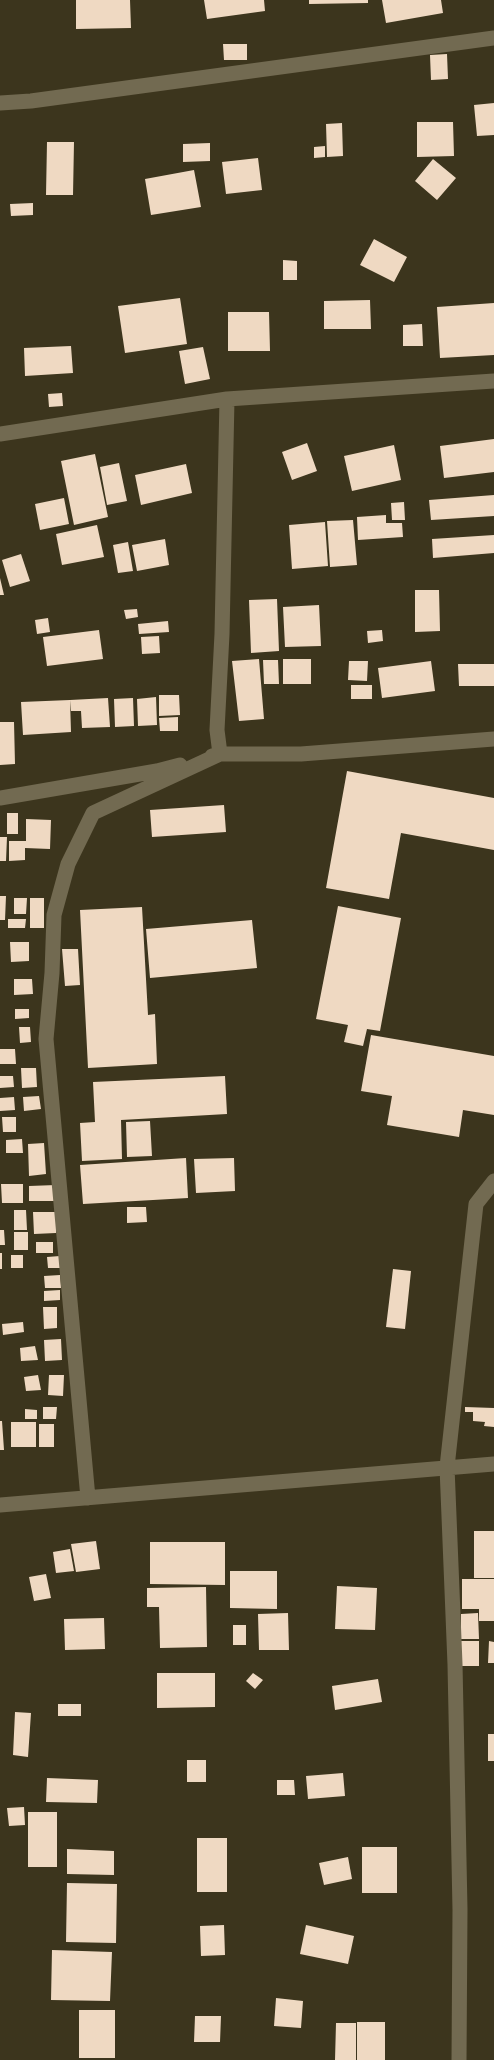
<!DOCTYPE html>
<style>
body{margin:0}
canvas{display:block;background:#3c351d}
</style>
<canvas width="494" height="2060"></canvas>
<script>
const ctx = document.querySelector('canvas').getContext('2d');
ctx.lineJoin = 'round';
function fillPath(path, color) { ctx.fillStyle = color; ctx.fill(path, 'evenodd'); }
const toPath = rows => new Path2D(rows.map(r => 'M' + r).join(''));
function strokePath(path, color, width, dash) { ctx.strokeStyle = color; ctx.lineWidth = width; ctx.lineCap = dash ? 'butt' : 'round'; ctx.setLineDash(dash || []); ctx.stroke(path); }
const building = toPath([
 [76,0,130,0,131,28,76,29],
 [204,0,264,0,265,11,207,19],
 [309,0,368,0,368,3,309,4],
 [382,0,441,0,443,13,386,23],
 [223,44,247,44,247,60,224,60],
 [447,54,448,79,431,80,430,55],
 [494,103,494,135,477,136,474,105],
 [417,122,453,122,454,156,417,157],
 [342,123,343,156,327,157,326,124],
 [47,142,74,142,73,195,46,195],
 [210,143,210,161,183,162,183,144],
 [325,146,325,157,314,158,314,147],
 [258,158,262,190,226,194,222,162],
 [433,159,456,178,437,200,415,181],
 [194,170,201,207,151,215,145,179],
 [33,203,33,215,11,216,10,204],
 [374,239,407,257,394,282,360,265],
 [283,260,297,261,297,280,283,280],
 [180,298,187,344,125,353,118,306],
 [370,300,371,329,324,329,324,301],
 [494,303,494,355,440,358,437,307],
 [228,312,269,312,270,351,228,351],
 [422,324,423,346,403,346,403,325],
 [71,346,73,373,25,376,24,348],
 [203,347,210,379,185,384,179,351],
 [62,393,63,406,49,407,48,394],
 [494,439,494,472,444,478,440,446],
 [307,443,317,471,292,480,282,452],
 [394,445,401,480,352,491,344,456],
 [95,454,108,517,74,525,61,461],
 [119,463,127,501,107,505,100,467],
 [186,464,192,493,141,505,135,475],
 [494,495,494,516,431,520,429,500],
 [64,498,69,524,40,530,35,504],
 [404,502,405,520,392,520,391,503],
 [386,515,386,523,402,523,403,537,358,540,357,517],
 [353,520,357,565,330,567,327,521],
 [325,522,328,566,292,569,289,525],
 [97,525,104,557,62,565,56,534],
 [494,535,494,553,433,558,432,539],
 [165,539,169,565,137,571,132,545],
 [128,542,133,571,118,573,113,545],
 [21,554,30,581,10,587,2,560],
 [0,578,4,595,0,595],
 [415,590,439,590,440,631,415,632],
 [277,599,279,651,251,653,249,600],
 [319,605,321,646,285,647,283,607],
 [137,609,138,617,126,619,124,610],
 [48,618,50,632,37,634,35,620],
 [168,621,169,632,139,634,138,624],
 [99,630,103,659,47,666,43,637],
 [382,630,383,641,368,643,367,631],
 [159,636,160,653,142,654,141,637],
 [259,659,264,719,239,721,232,661],
 [283,659,311,659,311,684,283,684],
 [263,660,278,660,279,684,264,684],
 [349,661,368,661,367,681,348,680],
 [431,661,435,691,382,698,378,668],
 [458,664,494,664,494,686,459,686],
 [351,685,372,685,372,699,351,699],
 [159,695,179,695,180,715,159,716],
 [156,697,157,725,138,726,137,699],
 [108,698,110,727,82,728,81,711,71,711,70,700],
 [133,698,134,726,115,727,114,699],
 [70,700,71,732,23,735,21,702],
 [178,717,178,731,160,731,159,718],
 [0,722,14,722,15,764,0,765],
 [347,771,494,798,494,850,401,833,389,899,326,888],
 [224,805,226,832,152,837,150,810],
 [7,813,18,813,18,834,7,834],
 [26,819,51,820,50,849,25,848,25,860,9,861,9,841,26,841],
 [0,837,7,837,6,861,0,861],
 [0,896,6,896,5,920,0,920],
 [14,898,27,898,26,914,14,914],
 [30,898,44,898,44,928,30,928],
 [338,906,401,918,380,1031,367,1029,363,1046,344,1042,348,1025,316,1019],
 [142,907,148,1015,155,1014,157,1064,88,1068,80,910],
 [8,919,26,919,25,928,8,928],
 [252,920,257,968,150,978,146,929],
 [10,942,29,942,29,961,11,962],
 [62,949,78,949,80,985,65,986],
 [14,979,32,979,33,994,14,995],
 [15,1009,29,1009,29,1018,15,1019],
 [19,1027,30,1027,31,1042,20,1043],
 [371,1035,494,1056,494,1115,463,1110,459,1137,387,1125,392,1096,361,1091],
 [0,1049,15,1049,16,1064,0,1064],
 [21,1068,36,1068,37,1087,22,1088],
 [0,1076,13,1076,14,1087,0,1088],
 [225,1076,227,1114,121,1120,122,1159,82,1161,80,1123,95,1122,93,1082],
 [39,1096,41,1109,24,1111,23,1097],
 [14,1097,15,1110,0,1111,0,1098],
 [2,1117,16,1117,16,1132,3,1132],
 [150,1121,152,1156,127,1157,126,1122],
 [22,1139,23,1153,6,1153,6,1140],
 [44,1143,46,1174,29,1176,28,1144],
 [186,1158,188,1198,83,1204,80,1165],
 [234,1158,235,1191,196,1193,194,1159],
 [1,1184,23,1184,23,1203,2,1203],
 [56,1185,56,1201,29,1201,29,1186],
 [127,1207,146,1207,147,1222,127,1223],
 [14,1210,26,1210,27,1230,14,1230],
 [33,1212,56,1212,56,1233,34,1234],
 [0,1230,4,1230,5,1245,0,1245],
 [14,1232,28,1232,28,1250,14,1250],
 [36,1242,53,1242,53,1253,36,1253],
 [0,1253,2,1253,2,1269,0,1269],
 [11,1255,23,1255,23,1268,11,1268],
 [60,1256,61,1268,48,1268,47,1257],
 [393,1269,411,1271,405,1329,386,1327],
 [60,1275,61,1288,45,1288,44,1276],
 [60,1290,60,1300,44,1301,44,1291],
 [43,1307,57,1307,57,1328,44,1329],
 [23,1322,24,1332,3,1335,2,1324],
 [61,1339,62,1360,45,1361,44,1340],
 [35,1346,38,1360,21,1361,20,1348],
 [38,1375,41,1390,26,1391,24,1377],
 [49,1375,64,1375,63,1396,48,1395],
 [43,1407,57,1407,56,1419,43,1419],
 [465,1407,494,1408,494,1427,484,1426,485,1422,473,1421,473,1412,465,1412],
 [25,1409,37,1410,37,1419,25,1419],
 [0,1421,2,1421,4,1450,0,1450],
 [11,1422,36,1422,36,1447,11,1447],
 [39,1424,54,1424,54,1447,39,1447],
 [474,1531,494,1531,494,1578,474,1578],
 [96,1541,100,1569,76,1572,71,1544],
 [150,1542,225,1542,225,1585,150,1584],
 [70,1549,74,1571,56,1573,53,1552],
 [230,1571,277,1571,277,1609,230,1608],
 [46,1574,51,1598,34,1601,29,1577],
 [462,1579,494,1579,494,1621,479,1621,479,1609,462,1609],
 [337,1586,377,1588,375,1630,335,1629],
 [206,1587,207,1647,160,1648,159,1607,147,1607,147,1588],
 [288,1613,289,1650,259,1650,258,1614],
 [478,1613,479,1639,461,1639,461,1614],
 [104,1618,105,1649,65,1650,64,1619],
 [233,1625,246,1625,246,1645,233,1645],
 [461,1641,479,1641,479,1666,461,1666],
 [489,1641,494,1642,494,1663,488,1663],
 [157,1673,215,1673,215,1707,157,1708],
 [253,1673,263,1680,255,1689,246,1681],
 [378,1679,382,1702,335,1710,332,1686],
 [58,1704,81,1704,81,1716,58,1716],
 [15,1712,31,1713,28,1757,13,1755],
 [488,1734,494,1734,494,1761,488,1761],
 [187,1760,206,1760,206,1782,187,1782],
 [343,1773,345,1796,308,1799,306,1776],
 [47,1778,98,1780,97,1803,46,1802],
 [277,1780,294,1780,295,1795,277,1795],
 [24,1807,25,1825,9,1826,7,1808],
 [28,1812,57,1812,57,1867,28,1867],
 [197,1838,227,1838,227,1892,197,1892],
 [362,1847,397,1847,397,1893,362,1893],
 [67,1849,114,1851,114,1875,67,1874],
 [348,1857,352,1879,324,1885,319,1863],
 [67,1883,117,1884,116,1943,66,1942],
 [224,1925,225,1955,201,1956,200,1926],
 [306,1925,354,1936,348,1964,300,1954],
 [52,1950,112,1952,110,2001,51,2000],
 [276,1998,303,2001,301,2028,274,2026],
 [79,2010,115,2010,115,2058,79,2058],
 [195,2016,221,2016,220,2042,194,2042],
 [357,2022,385,2022,385,2060,357,2060],
 [336,2023,356,2023,356,2060,335,2060]
]);
const minor = toPath([
 [0,103,31,101,494,38],
 [0,434,227,399,494,381],
 [212,756,220,754,301,754,494,739],
 [0,798,157,771,180,765],
 [88,1498,46,1039,52,973,54,915,68,864,93,813,220,754,217,730,222,634,227,399],
 [0,1505,494,1464],
 [459,2060,460,1910,455,1664,447,1467,476,1204,494,1181]
]);
fillPath(building, '#efd9c2');
strokePath(minor, '#726a51', 15);
</script>
